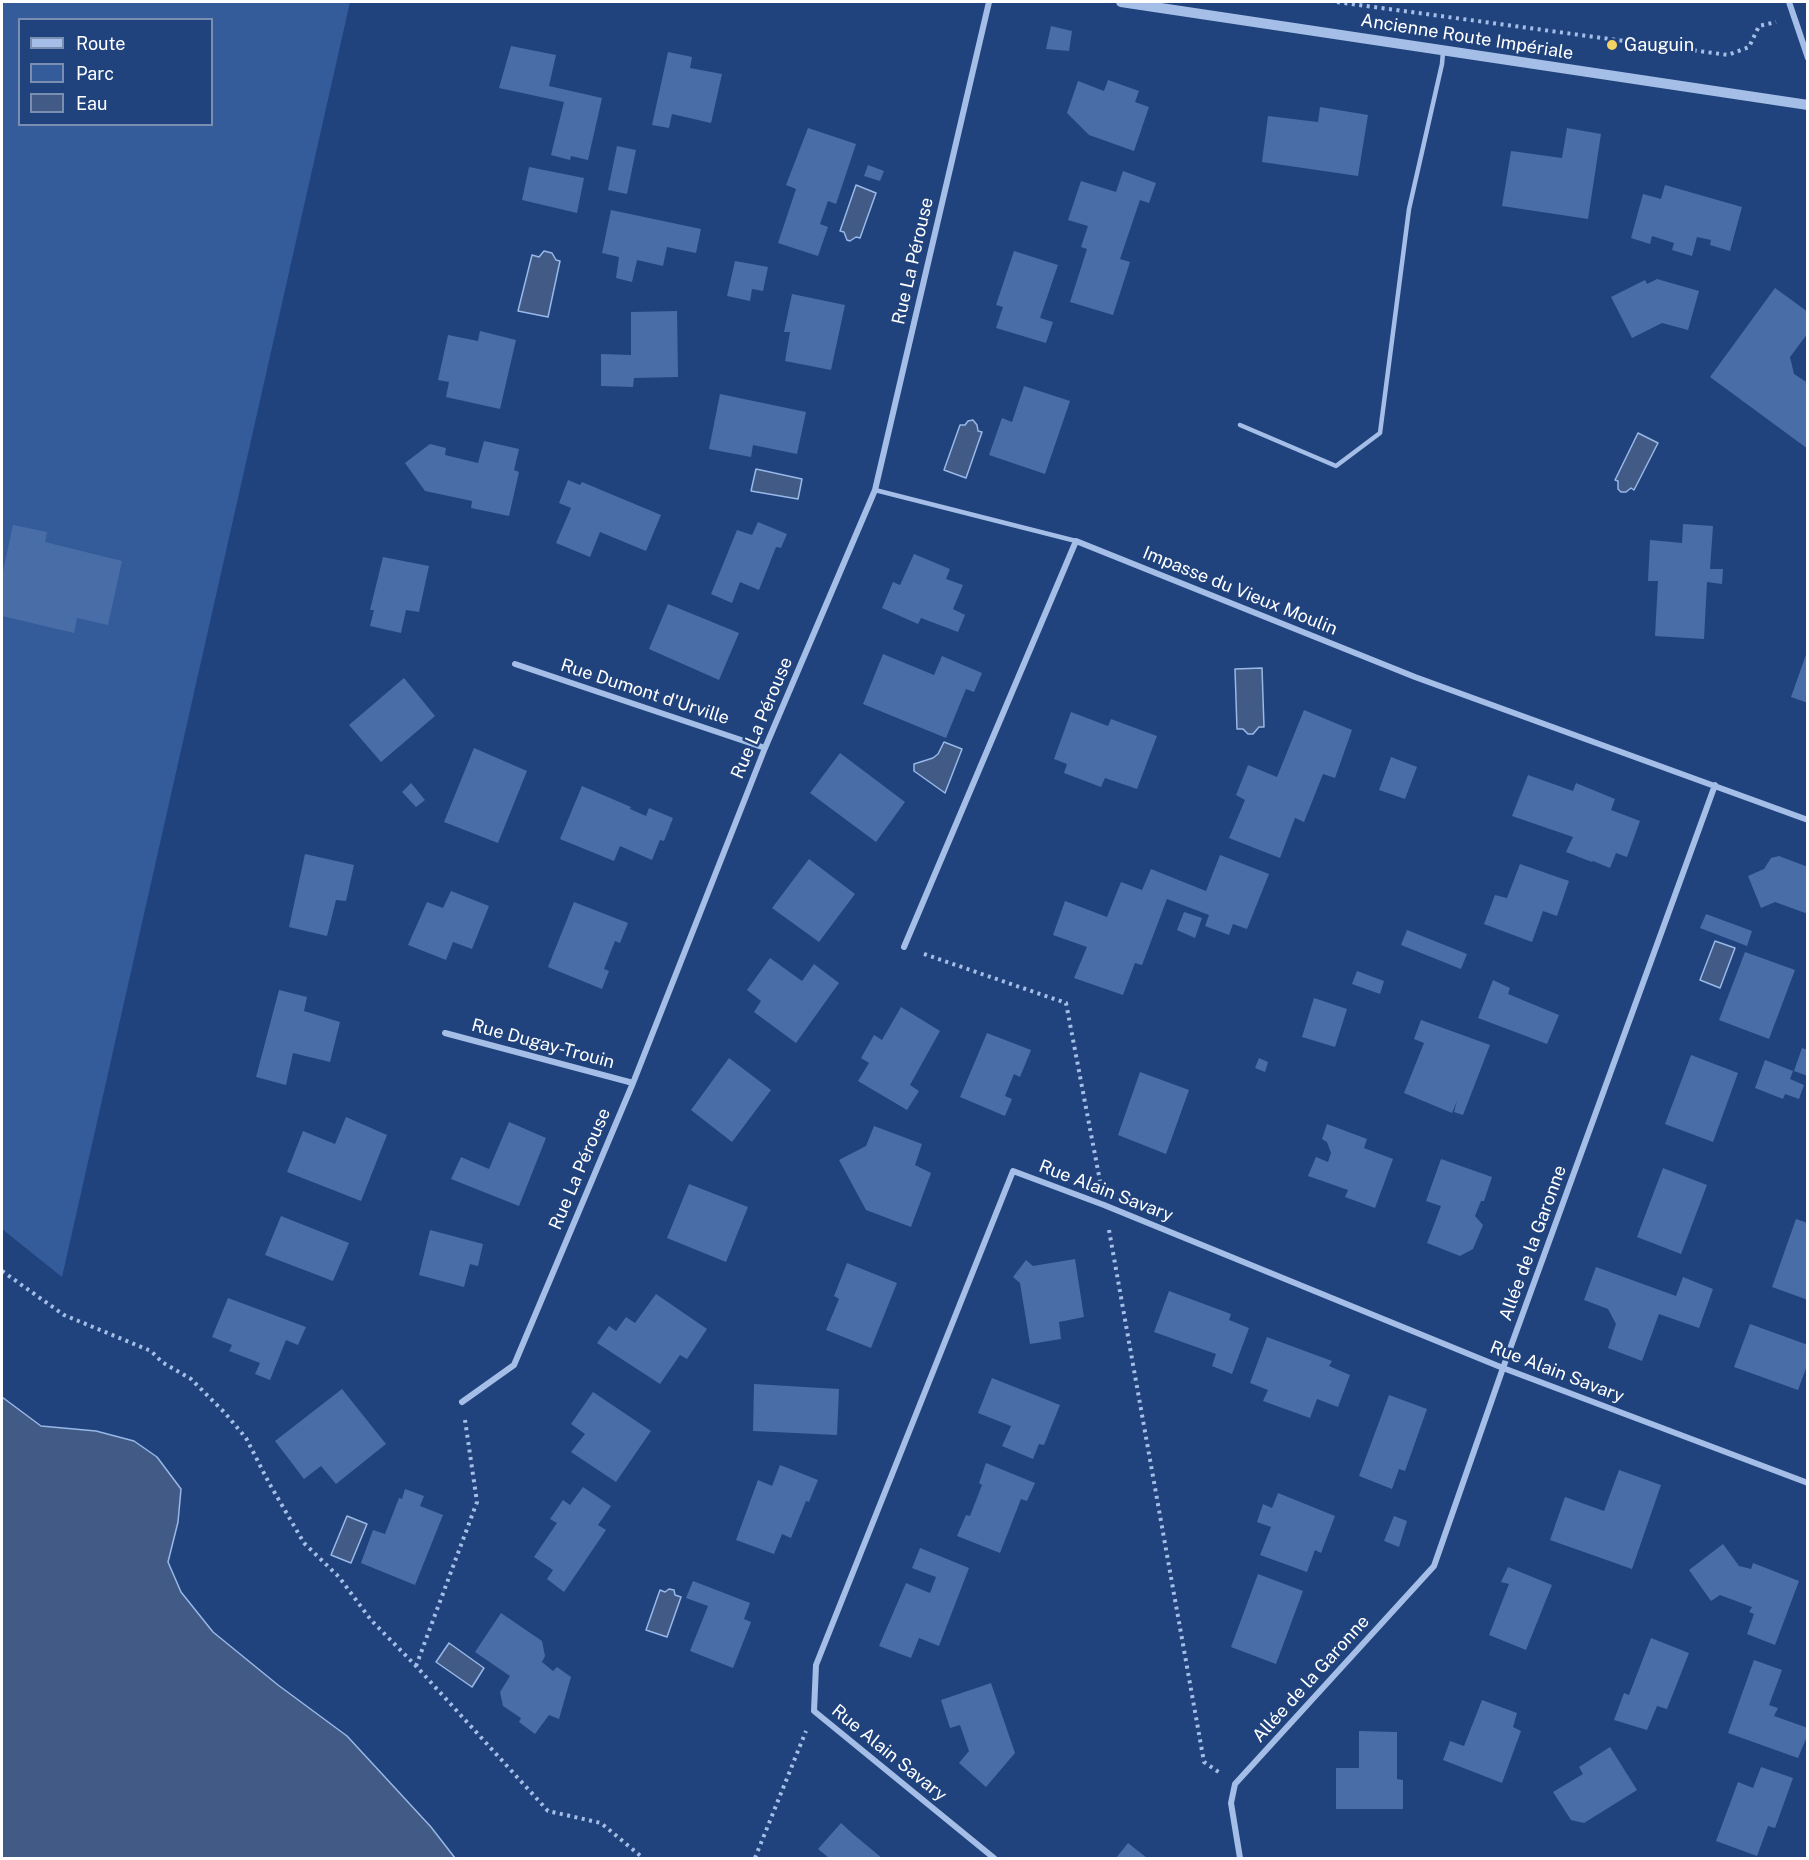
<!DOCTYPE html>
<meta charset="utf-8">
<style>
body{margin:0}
#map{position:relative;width:1809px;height:1860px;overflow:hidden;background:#21437d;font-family:"Public Sans",sans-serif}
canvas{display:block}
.frame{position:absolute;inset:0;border:3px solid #fff;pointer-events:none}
.legend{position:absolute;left:18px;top:18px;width:195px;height:108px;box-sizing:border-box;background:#21437d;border:2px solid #7a8eb1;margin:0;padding:8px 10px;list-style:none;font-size:18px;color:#fff}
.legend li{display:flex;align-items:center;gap:12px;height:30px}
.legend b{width:30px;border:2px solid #7a8eb1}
</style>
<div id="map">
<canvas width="1809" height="1860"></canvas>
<div class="frame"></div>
<ul class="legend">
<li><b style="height:8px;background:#a4bee7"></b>Route</li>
<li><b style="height:16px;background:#345c9b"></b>Parc</li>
<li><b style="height:16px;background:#415b86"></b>Eau</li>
</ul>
</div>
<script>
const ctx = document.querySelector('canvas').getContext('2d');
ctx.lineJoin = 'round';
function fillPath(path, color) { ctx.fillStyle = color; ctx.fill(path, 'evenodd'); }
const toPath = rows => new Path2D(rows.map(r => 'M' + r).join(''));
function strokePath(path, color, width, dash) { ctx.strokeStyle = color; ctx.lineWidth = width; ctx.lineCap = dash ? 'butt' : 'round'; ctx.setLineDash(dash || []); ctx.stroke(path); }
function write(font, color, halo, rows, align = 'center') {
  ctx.font = font + ' "Public Sans",sans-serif'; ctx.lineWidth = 5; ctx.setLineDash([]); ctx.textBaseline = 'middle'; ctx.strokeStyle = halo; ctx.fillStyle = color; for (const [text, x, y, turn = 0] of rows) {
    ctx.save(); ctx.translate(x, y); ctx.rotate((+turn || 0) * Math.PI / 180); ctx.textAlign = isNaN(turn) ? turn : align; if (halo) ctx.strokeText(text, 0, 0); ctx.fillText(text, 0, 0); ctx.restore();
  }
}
const green = toPath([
 [2,2,350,2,62,1277,2,1229],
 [20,20,212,20,212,124,20,124]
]);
const water = toPath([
 [856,185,876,193,860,238,856,237,850,241,847,240,844,232,840,231,856,185],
 [544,251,552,253,556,260,560,261,548,317,518,311,532,255,539,257,544,251],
 [973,420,977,425,978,431,982,432,966,478,944,470,960,425,965,425,968,421,973,420],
 [1638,433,1658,443,1634,490,1631,488,1626,492,1621,492,1618,489,1618,481,1615,480,1638,433],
 [756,469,802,479,798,499,751,491,756,469],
 [1262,668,1264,727,1259,727,1253,734,1248,734,1243,729,1237,729,1235,669,1262,668],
 [944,742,962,749,945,793,914,771,914,764,933,758,938,754,944,742],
 [1715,941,1735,948,1720,988,1700,980,1715,941],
 [2,1397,41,1426,96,1431,134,1441,157,1457,181,1489,178,1522,168,1562,181,1592,213,1632,278,1685,347,1736,431,1827,455,1858,2,1858,2,1397],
 [347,1516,367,1524,351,1563,331,1555,347,1516],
 [669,1589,674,1590,675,1595,681,1597,667,1637,646,1630,660,1590,665,1592,669,1589],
 [449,1643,484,1668,472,1687,436,1662,449,1643]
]);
const building = toPath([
 [1051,26,1072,31,1069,51,1046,49],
 [511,46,556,55,549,86,602,98,588,160,571,156,570,160,551,155,564,102,499,88],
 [668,52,692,57,690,68,722,74,711,123,672,114,669,128,652,125],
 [1108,80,1139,91,1135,102,1149,107,1134,151,1089,135,1067,113,1078,81,1104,91],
 [1320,107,1368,115,1358,176,1262,162,1268,116,1318,122],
 [808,128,856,144,836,204,828,201,820,224,828,227,818,256,778,243,796,189,786,185],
 [1567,128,1601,134,1588,219,1502,206,1511,151,1562,158],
 [617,146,636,150,627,194,608,190],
 [868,165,884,171,880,181,864,176],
 [529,167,584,178,577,213,522,200],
 [1123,171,1156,183,1149,203,1140,200,1120,259,1130,262,1113,315,1070,302,1087,249,1081,247,1088,226,1068,220,1081,181,1116,192],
 [1665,185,1742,207,1730,251,1710,245,1711,240,1697,237,1692,256,1672,250,1674,243,1652,236,1650,244,1631,238,1643,194,1661,199],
 [611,210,701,229,696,253,667,247,663,266,637,260,632,282,616,278,619,257,602,253],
 [1014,251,1058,265,1040,318,1053,322,1046,343,996,328,1003,307,996,305],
 [735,261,768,267,763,291,752,289,750,301,727,296],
 [1657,279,1699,291,1688,330,1662,323,1632,338,1611,297,1645,280,1647,284],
 [1775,288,1808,312,1808,333,1790,357,1794,374,1808,383,1808,449,1710,377],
 [792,294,845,305,831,370,785,361,790,332,784,332],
 [677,311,678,377,634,378,633,387,601,386,601,354,631,355,631,312],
 [480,331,516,340,500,409,446,397,449,382,438,380,448,335,478,341],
 [1024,386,1070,401,1045,474,989,455,1002,418,1012,422],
 [720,394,806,412,797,454,753,445,751,457,709,449],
 [484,441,519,449,514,470,519,472,509,516,471,508,472,501,425,491,405,463,430,444,446,448,445,455,478,463],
 [568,480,580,485,582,482,661,515,646,551,600,532,590,557,556,543,571,508,559,503],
 [758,522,787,534,781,548,776,547,759,590,740,582,732,603,711,594,737,530,752,535],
 [1683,524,1713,526,1710,569,1723,569,1722,584,1707,582,1704,639,1655,636,1658,581,1648,581,1650,540,1682,543],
 [13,525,47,532,45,542,122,561,108,625,77,618,74,633,2,616,2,576],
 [914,554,950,569,946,579,963,585,953,609,965,615,958,632,921,618,918,624,882,608,893,582,900,585],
 [383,557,429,566,419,612,406,610,401,633,370,626,374,610,370,610],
 [668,604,739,633,719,680,649,649],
 [1807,652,1808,652,1808,703,1791,697],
 [883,654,934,675,942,656,982,673,974,692,966,689,946,738,863,704],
 [404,678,435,716,381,762,349,725],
 [1304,710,1352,730,1335,778,1323,774,1304,822,1295,818,1280,858,1229,838,1245,800,1236,795,1248,765,1277,777],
 [1071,712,1108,726,1111,719,1157,736,1137,789,1105,778,1101,787,1064,773,1067,764,1054,759],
 [474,748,527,771,498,843,444,822],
 [840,753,905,802,876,842,810,793],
 [1391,757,1417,767,1405,799,1379,790],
 [1528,775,1573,791,1576,783,1615,799,1611,810,1640,821,1627,857,1616,853,1610,868,1593,861,1592,862,1566,852,1573,837,1512,816],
 [411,783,425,800,416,807,402,792],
 [582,786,631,807,630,809,646,816,649,808,673,818,664,841,660,840,652,860,620,846,614,861,560,839],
 [305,854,354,865,346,901,336,900,327,936,289,927],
 [1220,855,1269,874,1247,929,1233,924,1229,935,1205,926,1209,915,1167,899,1142,965,1135,963,1123,995,1074,978,1087,947,1053,935,1065,901,1107,917,1121,882,1142,890,1151,869,1206,891],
 [1779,856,1808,867,1808,914,1775,902,1761,908,1748,876,1764,869,1771,858],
 [809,859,855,894,819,942,772,908],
 [1520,864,1569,881,1557,916,1543,911,1532,942,1484,924,1495,895,1507,898],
 [451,891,489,906,472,949,453,942,446,960,408,945,427,902,443,908],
 [574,902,628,923,620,943,615,941,604,969,609,971,602,989,548,967],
 [1184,912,1202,918,1195,938,1177,930],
 [1706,914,1752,931,1747,946,1700,928],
 [1407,930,1467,954,1461,969,1401,945],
 [1745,952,1795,970,1769,1039,1719,1020],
 [770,958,802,981,814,964,839,983,796,1043,754,1012,761,1001,747,990],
 [1357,971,1384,981,1380,994,1352,984],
 [1493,980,1510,988,1508,994,1559,1015,1547,1044,1478,1018],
 [279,990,307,997,304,1011,340,1022,330,1062,293,1053,286,1085,256,1077],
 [1314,998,1347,1009,1335,1047,1302,1037],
 [901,1007,940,1031,910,1085,919,1091,907,1110,858,1081,869,1063,861,1058,874,1035,882,1040],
 [1421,1020,1490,1045,1463,1115,1454,1112,1457,1101,1452,1113,1404,1093,1424,1043,1414,1039],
 [987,1033,1031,1050,1020,1077,1014,1074,1005,1096,1012,1099,1005,1116,960,1097],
 [1802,1048,1808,1050,1808,1076,1794,1071],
 [1691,1055,1738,1073,1713,1142,1665,1124],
 [729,1058,771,1090,732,1142,691,1110],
 [1259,1058,1268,1062,1265,1072,1255,1068],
 [1765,1060,1793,1071,1790,1079,1804,1085,1799,1099,1785,1094,1783,1099,1755,1088],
 [1140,1072,1189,1090,1166,1154,1118,1135],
 [346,1117,387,1135,361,1201,287,1172,303,1131,335,1144],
 [509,1122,546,1138,519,1206,451,1179,461,1157,489,1169],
 [1327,1124,1367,1139,1364,1148,1393,1159,1375,1208,1345,1197,1348,1190,1308,1176,1316,1157,1328,1162,1331,1153,1327,1142,1322,1139],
 [874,1126,922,1144,915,1165,931,1173,911,1227,866,1210,839,1160,866,1146],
 [1441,1159,1492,1177,1484,1201,1481,1201,1475,1216,1483,1225,1473,1249,1460,1256,1427,1243,1441,1206,1426,1201],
 [1663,1168,1707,1185,1681,1254,1637,1237],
 [689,1184,748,1207,726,1262,667,1238],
 [281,1216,349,1243,333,1281,265,1255],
 [1796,1219,1808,1223,1808,1300,1772,1287],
 [430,1230,483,1244,478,1266,470,1264,464,1287,419,1275],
 [1075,1259,1084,1317,1059,1322,1061,1339,1030,1344,1020,1283,1013,1277,1026,1260,1033,1266],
 [847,1263,897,1283,871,1348,826,1330,839,1299,834,1296],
 [1596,1267,1676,1296,1683,1277,1713,1289,1699,1328,1659,1314,1642,1361,1608,1348,1616,1324,1608,1309,1584,1300],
 [1169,1291,1231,1314,1229,1320,1249,1328,1232,1374,1212,1366,1216,1354,1154,1332],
 [656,1294,707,1329,687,1359,680,1355,660,1384,597,1343,609,1326,616,1331,626,1317,635,1323],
 [228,1298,306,1327,298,1345,286,1340,270,1380,255,1374,260,1363,229,1351,232,1345,212,1337],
 [1750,1324,1808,1345,1808,1363,1798,1390,1734,1367],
 [1267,1337,1332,1361,1329,1366,1350,1375,1338,1407,1317,1399,1310,1418,1263,1401,1268,1390,1250,1383],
 [992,1378,1060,1405,1044,1445,1039,1444,1033,1459,1002,1446,1011,1426,978,1413],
 [754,1384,839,1389,837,1435,753,1431],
 [342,1389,386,1444,336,1484,321,1466,304,1479,275,1441],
 [593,1392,651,1431,616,1482,571,1452,585,1434,571,1424],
 [1389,1395,1427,1409,1405,1471,1399,1469,1392,1489,1359,1476],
 [986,1463,1035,1483,1027,1501,1021,1499,1000,1553,957,1536,966,1515,970,1516,982,1485,979,1483],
 [780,1465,818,1480,809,1502,806,1501,791,1538,782,1534,774,1554,736,1540,758,1480,772,1486],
 [1619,1470,1661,1485,1632,1569,1550,1540,1565,1497,1604,1511],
 [583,1487,611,1506,598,1525,606,1530,564,1592,547,1579,553,1570,534,1557,557,1523,550,1519,563,1500,570,1505],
 [405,1489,424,1496,420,1506,443,1515,415,1585,361,1563,373,1530,385,1534,399,1498,402,1499],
 [1278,1493,1335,1516,1321,1553,1315,1550,1307,1572,1260,1555,1271,1527,1257,1522,1263,1504,1272,1508],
 [1394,1516,1407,1521,1399,1547,1384,1541],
 [1723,1544,1739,1566,1751,1569,1753,1563,1799,1581,1775,1645,1747,1634,1754,1614,1749,1612,1752,1607,1720,1595,1711,1601,1689,1570],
 [920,1548,969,1568,939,1646,919,1638,911,1658,879,1646,906,1583,930,1593,936,1577,912,1568],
 [1508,1567,1552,1585,1526,1650,1489,1635,1509,1584,1501,1582],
 [1258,1574,1303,1591,1276,1664,1231,1647],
 [693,1581,750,1603,744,1619,751,1622,733,1668,690,1651,708,1606,686,1598],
 [501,1613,542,1641,545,1656,542,1662,553,1671,557,1667,571,1677,559,1719,549,1715,535,1734,519,1722,521,1718,503,1706,500,1692,510,1676,475,1652],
 [1651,1638,1689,1653,1667,1709,1657,1706,1647,1730,1614,1720,1624,1693,1629,1695],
 [1754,1660,1782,1670,1769,1705,1778,1708,1774,1716,1808,1728,1808,1734,1798,1758,1728,1733],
 [991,1683,1015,1753,986,1787,959,1763,969,1751,960,1725,950,1728,941,1700],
 [1482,1700,1517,1713,1513,1727,1521,1731,1502,1783,1443,1760,1450,1741,1464,1746],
 [1359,1731,1397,1732,1397,1779,1403,1780,1403,1809,1336,1809,1336,1768,1359,1768],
 [1610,1747,1637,1790,1584,1823,1571,1820,1553,1792,1583,1774,1579,1767],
 [1761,1767,1793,1778,1775,1828,1768,1826,1757,1856,1716,1841,1738,1782,1753,1788],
 [841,1823,853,1834,882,1858,829,1858,818,1849],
 [1128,1843,1147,1858,1116,1858]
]);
const path = toPath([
 [1337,2,1728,55,1749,47,1759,26,1776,22],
 [924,954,1066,1003,1100,1181],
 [1109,1230,1204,1762,1220,1773],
 [2,1271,64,1315,151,1351,162,1362,191,1379,225,1413,246,1438,269,1483,304,1543,339,1577,371,1620,416,1666,548,1811,601,1823,643,1858],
 [416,1666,477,1502,465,1420],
 [755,1858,806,1731]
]);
const service = toPath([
 [1240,425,1336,466,1380,433,1409,209,1442,64,1443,52],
 [875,490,1076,541]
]);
const minor = toPath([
 [1789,2,1808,58],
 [515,664,765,748],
 [904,947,1076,541,1415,677,1808,820],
 [445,1033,633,1083],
 [462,1402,514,1365,633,1083,765,748,875,490,989,2],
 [994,1858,814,1711,816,1665,1013,1171,1104,1205,1503,1368,1808,1483],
 [1240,1858,1231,1803,1235,1784,1434,1566,1503,1368,1715,785]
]);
const tertiary = toPath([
 [1121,2,1808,105]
]);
const markers = [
 [1612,45,6,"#f3d366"]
];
const streetNames = [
 ["Ancienne Route Impériale",1467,37,9],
 ["Rue La Pérouse",913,261,-77],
 ["Impasse du Vieux Moulin",1240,591,22],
 ["Rue Dumont d'Urville",645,692,18],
 ["Rue La Pérouse",762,718,-67],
 ["Rue Dugay-Trouin",543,1044,15],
 ["Rue La Pérouse",580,1169,-67],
 ["Rue Alain Savary",1106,1191,21],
 ["Allée de la Garonne",1533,1243,-70],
 ["Rue Alain Savary",1557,1372,21],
 ["Allée de la Garonne",1311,1679,-48],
 ["Rue Alain Savary",889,1753,39]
];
const poiNames = [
 ["Gauguin",1624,45]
];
fillPath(green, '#345c9b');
fillPath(water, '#415b86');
strokePath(water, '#98b8e8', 1.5);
fillPath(building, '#496da7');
strokePath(path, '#a4bee7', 4, [3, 4.5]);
strokePath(service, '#a4bee7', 4.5);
strokePath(minor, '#a4bee7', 6);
strokePath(tertiary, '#a4bee7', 10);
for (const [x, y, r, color] of markers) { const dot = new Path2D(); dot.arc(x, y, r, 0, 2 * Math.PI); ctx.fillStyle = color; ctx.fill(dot); strokePath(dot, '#21437d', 2); }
write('18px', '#fff', '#21437d', streetNames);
write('18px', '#fff', '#21437d', poiNames, 'left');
</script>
